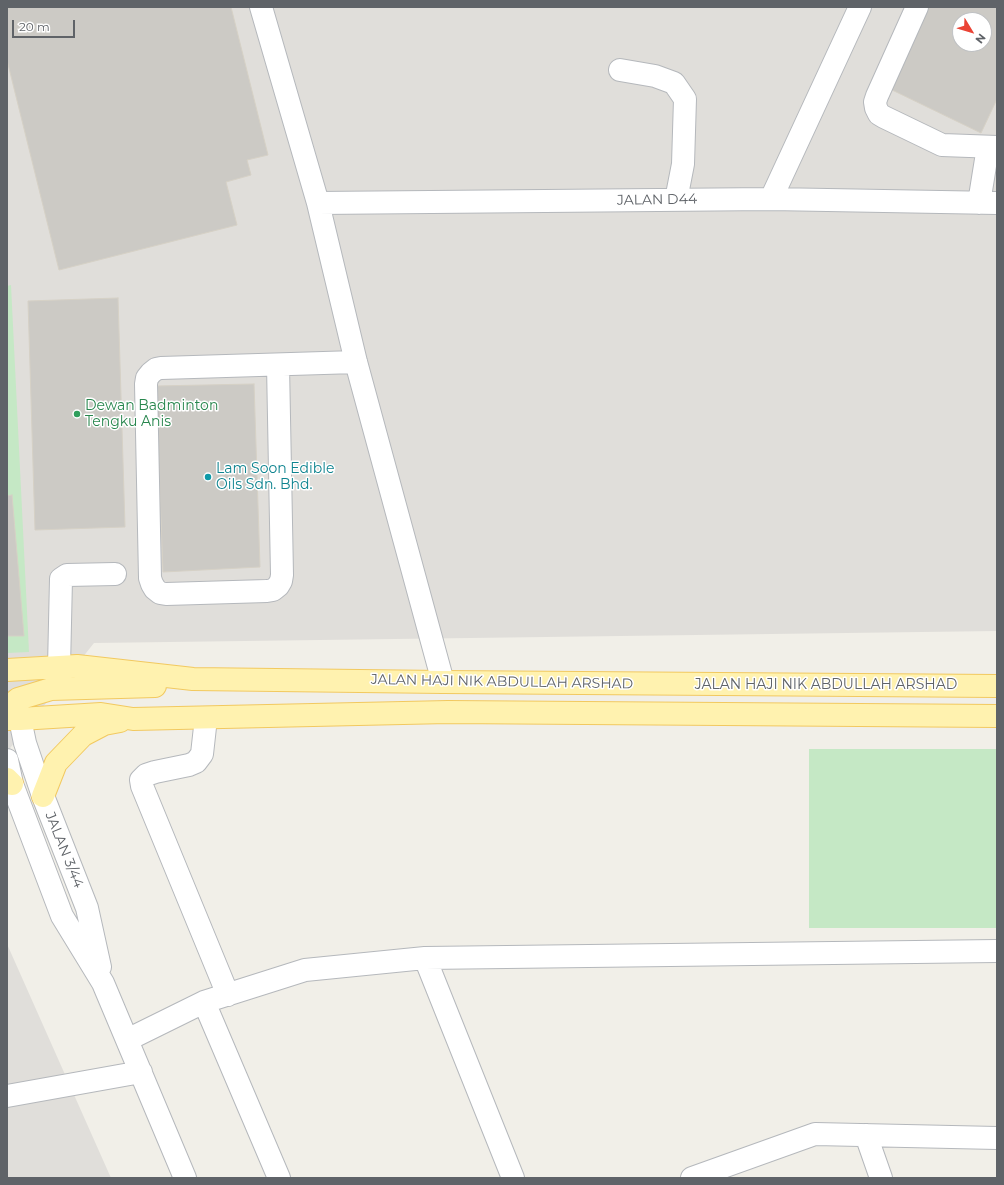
<!DOCTYPE html>
<style>
body{margin:0}
#map{position:relative;width:1004px;height:1185px;overflow:hidden;background:#f1efe8;font-family:Montserrat,sans-serif}
canvas{display:block}
.frame{position:absolute;inset:0;border:8px solid #5f6368;pointer-events:none}
.north{position:absolute;left:952px;top:12px;width:40px;height:40px;box-sizing:border-box;background:#fff;border:1px solid #bfc1c3;border-radius:50%;rotate:128deg;font-size:11px;font-weight:700;line-height:16px;text-align:center;color:#5f6368}
.north::after{content:'';display:block;margin:auto;width:14px;height:18px;background:#ea4335;clip-path:polygon(50% 0,100% 100%,50% 72%,0 100%)}
.scale{position:absolute;left:12px;top:20px;width:63px;height:18px;box-sizing:border-box;border:2px solid #5f6368;border-top:0;padding-left:5px;font-size:12px;line-height:14px;white-space:nowrap;color:#5f6368;-webkit-text-stroke:3px #fff;paint-order:stroke}
</style>
<div id="map">
<canvas width="1004" height="1185"></canvas>
<div class="frame"></div>
<div class="north">N</div>
<div class="scale">20 m</div>
</div>
<script>
const ctx = document.querySelector('canvas').getContext('2d');
ctx.lineJoin = 'round';
function fillPath(path, color) { ctx.fillStyle = color; ctx.fill(path, 'evenodd'); }
const toPath = rows => new Path2D(rows.map(r => 'M' + r).join(''));
function strokePath(path, color, width, dash) { ctx.strokeStyle = color; ctx.lineWidth = width; ctx.lineCap = dash ? 'butt' : 'round'; ctx.setLineDash(dash || []); ctx.stroke(path); }
function write(font, color, halo, rows, align = 'center') {
  ctx.font = font + ' Montserrat,sans-serif'; ctx.lineWidth = 3; ctx.setLineDash([]); ctx.textBaseline = 'middle'; ctx.strokeStyle = halo; ctx.fillStyle = color; for (const [text, x, y, turn = 0] of rows) {
    ctx.save(); ctx.translate(x, y); ctx.rotate((+turn || 0) * Math.PI / 180); ctx.textAlign = isNaN(turn) ? turn : align; if (halo) ctx.strokeText(text, 0, 0); ctx.fillText(text, 0, 0); ctx.restore();
  }
}
const industrial = toPath([
 [7,7,997,7,997,631,94,643,7,752],
 [960,20,984,20,984,44,960,44],
 [7,944,111,1178,7,1178]
]);
const green = toPath([
 [11,285,29,652,7,653,7,286],
 [809,749,997,749,997,928,809,928]
]);
const building = toPath([
 [9,7,231,7,268,155,247,160,251,175,226,182,237,225,59,270,7,60,7,8,9,7],
 [928,7,997,7,997,99,981,133,888,88,928,7],
 [960,20,984,20,984,44,960,44,960,20],
 [118,298,125,527,35,530,28,301,118,298],
 [254,384,260,567,163,572,156,386,254,384],
 [12,495,24,636,7,636,7,496,12,495]
]);
const minor = toPath([
 [261,7,318,203,356,362,443,682],
 [917,7,877,96,875,102,876,108,879,114,884,117,942,145,997,147],
 [620,70,655,76,674,83,685,99,683,164,676,200],
 [771,199,860,7],
 [318,203,771,199,997,203],
 [979,203,988,147],
 [278,365,282,575,281,581,278,586,273,590,267,591,166,594,160,593,155,589,152,584,150,578,146,384,147,378,151,373,156,369,161,368,356,362],
 [59,667,61,579,67,575,115,574],
 [206,718,202,754,196,762,189,765,155,772,146,775,141,780,142,786,228,995],
 [20,719,25,743,43,796,87,908,100,967],
 [7,760,12,784,62,916,103,983,185,1178],
 [425,958,513,1178],
 [204,1002,279,1178],
 [127,1040,204,1002,305,970,425,958,997,951],
 [7,1096,141,1072],
 [866,1135,881,1178],
 [692,1178,815,1134,997,1138]
]);
const major = toPath([
 [7,670,77,666,193,679,443,682,997,686],
 [7,708,18,699,51,689,155,686],
 [7,719,20,719,101,714,133,719,448,712,997,716],
 [7,779,12,784],
 [43,796,56,763,83,735,104,724,120,721]
]);
const markers = [
 [77,414,4,"#2e9e5b"],
 [208,477,4,"#0f9aa8"]
];
const streetNames = [
 ["JALAN D44",657,200,-1],
 ["JALAN HAJI NIK ABDULLAH ARSHAD",502,682,1],
 ["JALAN HAJI NIK ABDULLAH ARSHAD",826,685],
 ["JALAN 3/44",64,850,68]
];
const leisureNames = [
 ["Dewan Badminton",85,406],
 ["Tengku Anis",85,422]
];
const cultureNames = [
 ["Lam Soon Edible",216,469],
 ["Oils Sdn. Bhd.",216,485]
];
fillPath(industrial, '#e0deda');
fillPath(green, '#c5e8c5');
fillPath(building, '#cccac5');
strokePath(building, '#d6d1c6', 1);
strokePath(minor, '#b5b8bc', 24);
strokePath(major, '#f2c960', 24);
strokePath(minor, '#fff', 22);
strokePath(major, '#fff2af', 22);
for (const [x, y, r, color] of markers) { const dot = new Path2D(); dot.arc(x, y, r, 0, 2 * Math.PI); ctx.fillStyle = color; ctx.fill(dot); strokePath(dot, '#fff', 1.5); }
write('14px', '#5f6368', '#fff', streetNames);
write('14px', '#27864d', '#fff', leisureNames, 'left');
write('14px', '#0d838f', '#fff', cultureNames, 'left');
</script>
